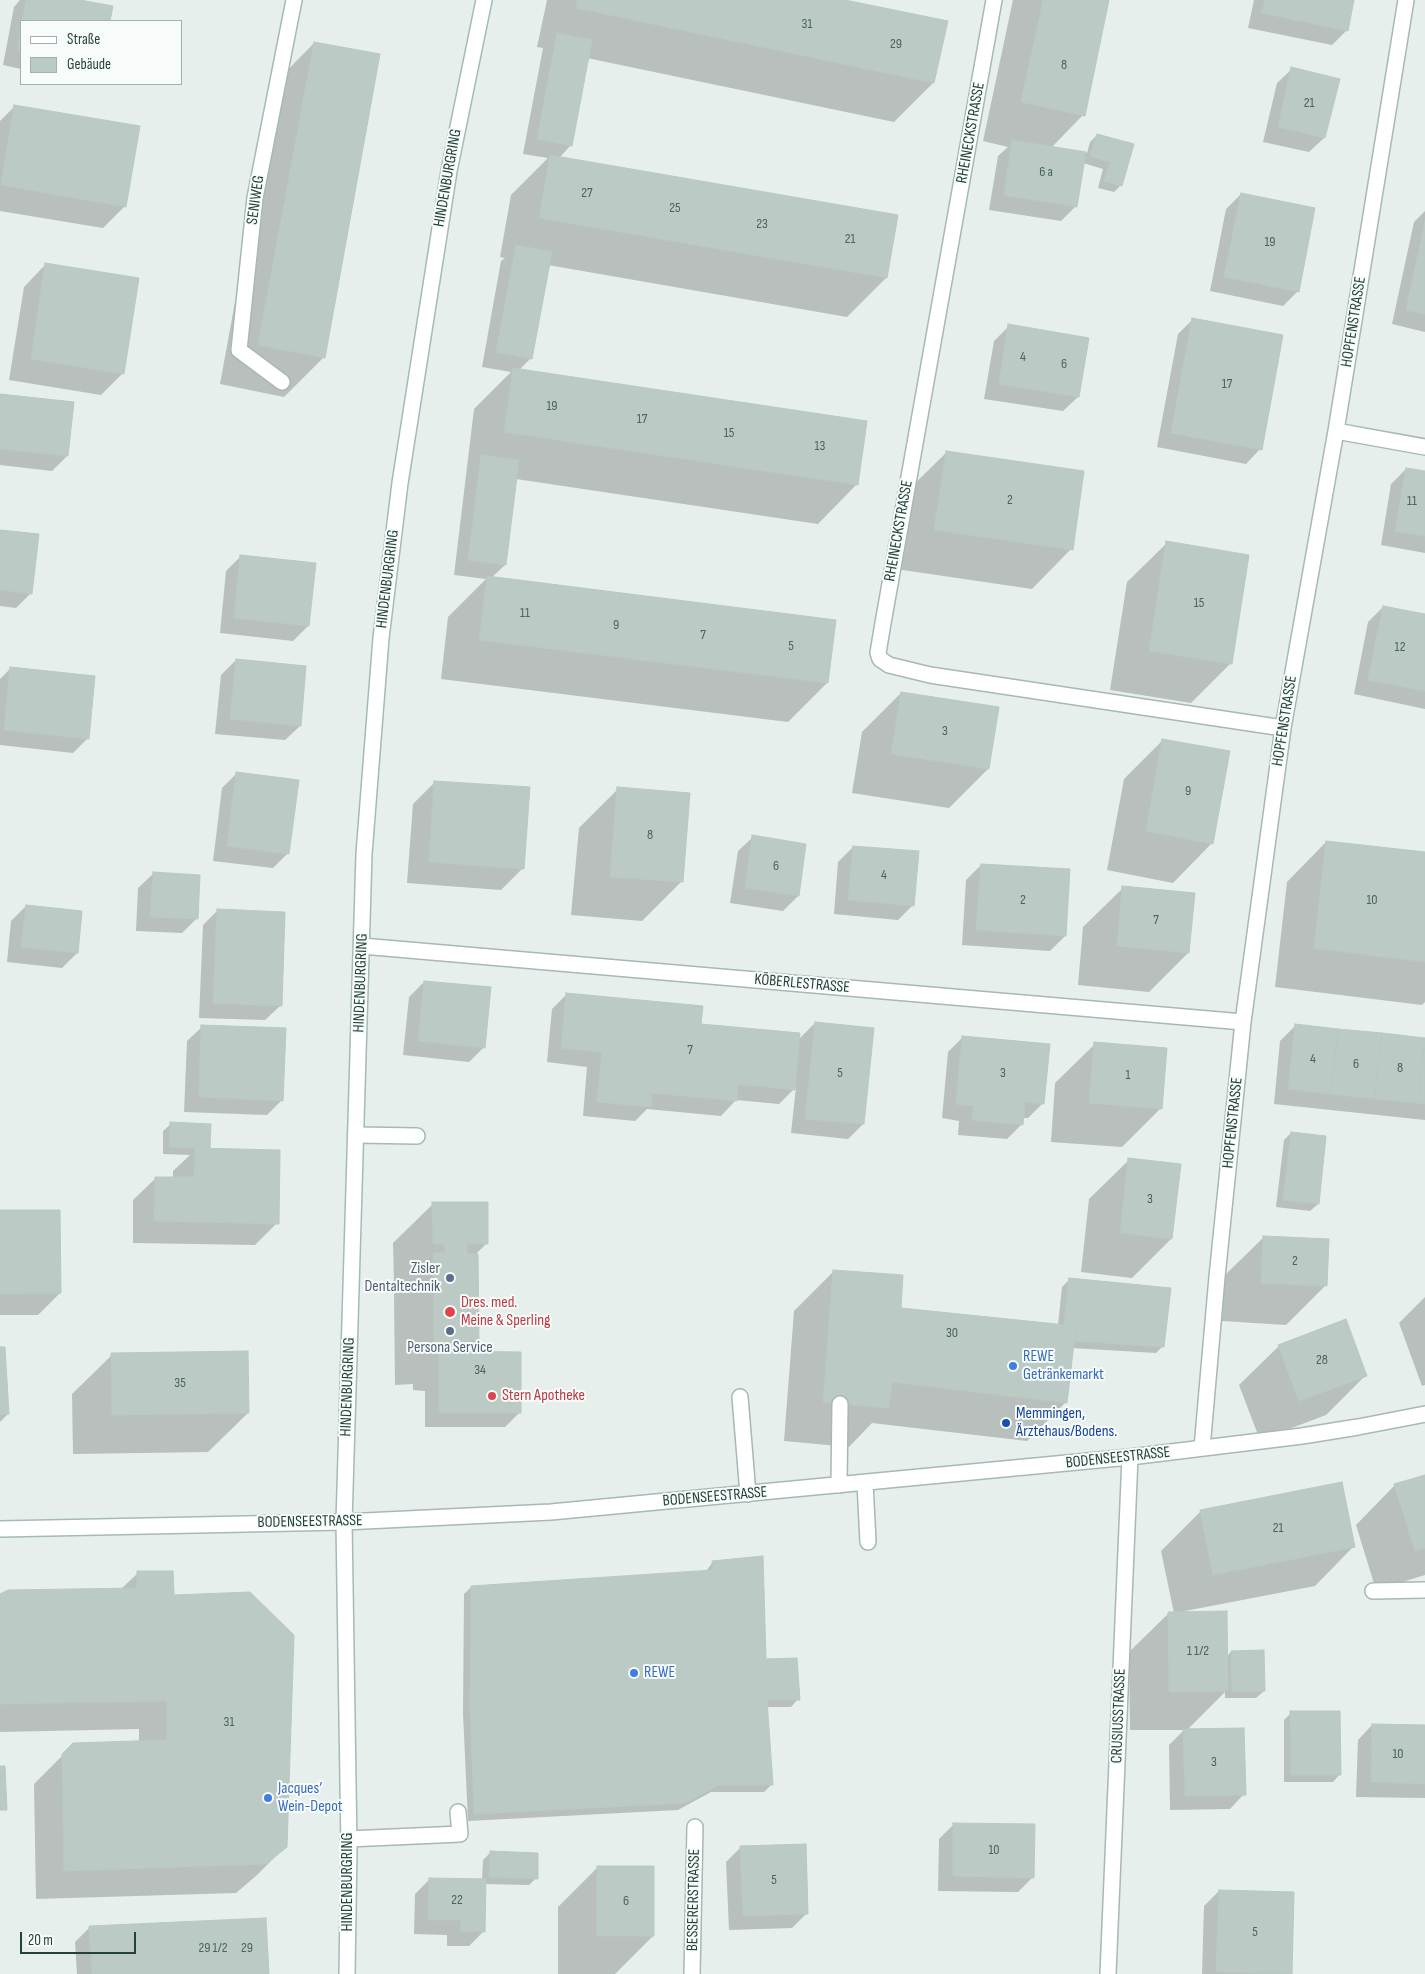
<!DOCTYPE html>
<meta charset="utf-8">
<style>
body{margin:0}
#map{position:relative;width:1425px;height:1974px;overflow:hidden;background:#e6efeb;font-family:"Sofia Sans Condensed",sans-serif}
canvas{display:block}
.legend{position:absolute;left:20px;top:20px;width:162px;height:65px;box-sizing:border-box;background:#f7fbf9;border:1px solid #a3b1ad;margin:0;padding:6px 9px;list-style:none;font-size:15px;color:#24423a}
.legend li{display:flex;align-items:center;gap:10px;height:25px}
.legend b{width:25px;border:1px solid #a3b1ad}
.scale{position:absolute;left:20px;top:1932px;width:116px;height:22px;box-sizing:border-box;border:2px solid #24423a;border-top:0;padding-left:6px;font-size:15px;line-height:18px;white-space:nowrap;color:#24423a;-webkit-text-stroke:4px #f7fbf9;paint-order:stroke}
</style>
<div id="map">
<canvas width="1425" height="1974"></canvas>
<ul class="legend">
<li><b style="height:6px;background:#fff"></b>Straße</li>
<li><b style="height:14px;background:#bbcac4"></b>Gebäude</li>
</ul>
<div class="scale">20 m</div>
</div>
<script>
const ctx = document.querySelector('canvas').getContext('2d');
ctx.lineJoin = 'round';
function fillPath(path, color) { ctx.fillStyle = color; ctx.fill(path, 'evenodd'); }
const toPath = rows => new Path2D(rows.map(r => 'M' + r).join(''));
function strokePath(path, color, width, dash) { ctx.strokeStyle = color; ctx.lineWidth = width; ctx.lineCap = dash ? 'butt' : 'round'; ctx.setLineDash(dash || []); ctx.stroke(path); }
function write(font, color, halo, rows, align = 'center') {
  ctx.font = font + ' "Sofia Sans Condensed",sans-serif'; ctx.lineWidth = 4; ctx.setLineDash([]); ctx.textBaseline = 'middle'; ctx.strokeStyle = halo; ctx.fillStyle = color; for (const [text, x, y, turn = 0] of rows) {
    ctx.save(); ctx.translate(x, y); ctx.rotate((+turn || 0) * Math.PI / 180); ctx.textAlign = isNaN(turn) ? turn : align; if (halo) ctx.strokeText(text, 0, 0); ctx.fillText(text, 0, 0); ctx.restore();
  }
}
const shadow = toPath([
 [20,0,73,0,112,7,109,21,21,21,21,69,3,65,14,7],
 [547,0,839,0,946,22,933,83,894,122,587,58,571,145,559,158,886,278,847,317,548,265,531,358,518,371,857,484,818,524,516,479,505,565,491,578,827,683,788,722,441,679,448,617,486,579,454,575,474,409,511,372,482,367,501,261,505,258,500,257,511,195,548,158,523,154,543,48,537,47],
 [1013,0,1108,0,1083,115,1051,148,1087,153,1090,142,1097,135,1133,145,1121,185,1114,192,1098,188,1103,169,1083,163,1076,206,1061,221,989,210,998,156,1008,147,983,141],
 [1254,0,1353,0,1347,30,1332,45,1248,28],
 [314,43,324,357,284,397,220,384,275,83],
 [1292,69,1324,138,1309,152,1263,142,1277,83],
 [15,106,125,206,103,228,0,211,0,121],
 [1241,194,1298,291,1283,306,1210,291,1226,209],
 [1425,211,1425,332,1392,324,1414,222],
 [46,264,123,373,101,395,9,380,24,287],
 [1193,319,1260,449,1246,464,1157,447,1178,334],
 [1009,326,1078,397,1063,411,984,399,994,341],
 [0,396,67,456,52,471,0,465],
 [947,452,1071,549,1032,589,896,569,907,491],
 [1406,469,1425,472,1425,553,1381,545,1391,484],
 [0,531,31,593,16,608,0,606],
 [1167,543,1248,556,1230,664,1191,703,1110,690,1127,582],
 [241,556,308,626,293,641,220,633,226,571],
 [1383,607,1425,616,1425,709,1354,694,1368,622],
 [236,660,300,726,285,740,215,734,221,675],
 [11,668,88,738,73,753,0,745,0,679],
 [901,693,997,708,988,769,949,808,852,793,862,732],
 [1163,740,1212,843,1173,883,1107,870,1124,779],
 [237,773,288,853,273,868,213,861,222,788],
 [435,782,523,868,501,890,407,883,413,804],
 [618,789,681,882,642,921,571,915,579,828],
 [753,837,798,896,783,911,730,903,738,851],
 [1326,842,1425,854,1425,1002,1422,1005,1275,987,1287,882],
 [853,847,913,905,898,920,834,914,838,862],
 [981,865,1065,936,1050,951,962,945,966,880],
 [153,874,197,918,182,933,136,931,138,888],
 [1123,888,1188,953,1149,992,1078,985,1083,927],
 [26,906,77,953,62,968,7,962,11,921],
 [218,910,280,1006,265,1020,199,1018,203,925],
 [424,982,484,1047,469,1062,403,1055,409,997],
 [567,994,700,1025,798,1040,815,1023,863,1124,848,1139,791,1133,796,1087,779,1104,736,1100,721,1116,647,1109,635,1121,583,1116,587,1067,547,1062,552,1009],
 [1295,1026,1425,1039,1425,1120,1274,1104,1280,1041],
 [202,1027,281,1101,267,1115,184,1112,187,1041],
 [963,1037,1043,1103,1028,1118,1023,1118,1022,1124,1007,1139,958,1135,959,1121,942,1118,948,1052],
 [1095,1044,1161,1108,1122,1147,1051,1142,1055,1083],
 [171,1124,210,1125,209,1149,277,1223,255,1245,133,1243,133,1200,156,1178,173,1178,173,1171,190,1155,163,1154,163,1131],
 [1291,1133,1318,1204,1310,1211,1276,1207,1284,1140],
 [1129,1160,1171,1239,1132,1278,1081,1272,1089,1199],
 [433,1204,487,1243,477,1253,478,1339,468,1350,468,1353,520,1412,505,1427,425,1427,425,1391,413,1390,413,1384,395,1385,394,1294,405,1283,394,1283,393,1243],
 [0,1212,60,1293,38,1315,0,1315],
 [1264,1237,1326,1285,1286,1325,1222,1321,1224,1276],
 [833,1272,900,1309,1058,1325,1062,1287,1069,1280,1163,1346,1156,1353,1072,1348,1066,1402,1027,1441,872,1423,849,1447,784,1441,794,1311],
 [1425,1297,1425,1385,1422,1386,1399,1323],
 [1279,1346,1366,1375,1326,1415,1260,1440,1239,1385],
 [0,1349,8,1414,0,1422],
 [112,1355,248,1413,208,1452,73,1454,72,1394],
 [1425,1476,1425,1575,1376,1590,1356,1525,1395,1485],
 [1201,1511,1354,1546,1315,1586,1185,1611,1226,1657,1231,1652,1264,1691,1256,1698,1225,1698,1225,1692,1187,1730,1244,1794,1230,1809,1170,1810,1169,1745,1184,1730,1130,1730,1129,1652,1169,1613,1174,1613,1161,1551],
 [713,1562,765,1660,798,1699,791,1707,766,1707,771,1785,764,1792,711,1792,678,1810,468,1821,463,1713,464,1594,471,1587,706,1571],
 [138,1573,173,1596,286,1846,257,1875,236,1893,36,1899,34,1784,74,1744,139,1742,139,1729,0,1732,0,1596,121,1589],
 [1291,1713,1340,1774,1333,1782,1284,1782,1284,1720],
 [1372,1725,1425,1727,1425,1798,1356,1797,1358,1740],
 [954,1824,1033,1877,1018,1892,938,1891,939,1839],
 [741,1847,807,1913,792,1928,729,1930,726,1862],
 [490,1853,536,1878,529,1885,484,1884,484,1931,469,1946,447,1946,447,1935,414,1934,415,1894,430,1879,482,1880,483,1860],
 [597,1868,653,1936,615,1974,558,1974,558,1907],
 [1219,1891,1291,1974,1202,1974,1204,1906],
 [90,1927,268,1974,77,1974,75,1942]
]);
const building = toPath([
 [26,0,80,0,113,6,110,21,22,21,26,0],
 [577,0,845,0,948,21,934,83,576,8,577,0],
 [1043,0,1109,0,1085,116,1021,102,1043,0],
 [1265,0,1354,0,1348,31,1262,13,1265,0],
 [21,26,21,51,17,50,21,26],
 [557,33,592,40,572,146,537,139,557,33],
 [314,42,380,54,325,358,258,345,314,42],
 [1291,67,1340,79,1325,138,1278,127,1291,67],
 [14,105,140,126,126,207,1,185,14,105],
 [1097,134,1134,144,1122,186,1104,181,1110,162,1090,156,1097,134],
 [1012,140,1086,152,1077,207,1004,195,1012,140],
 [550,155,898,215,887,278,539,218,550,155],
 [1241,193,1315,208,1299,292,1224,277,1241,193],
 [1425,221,1425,314,1406,310,1425,221],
 [516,245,552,252,532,359,496,352,516,245],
 [45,263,139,278,124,374,31,359,45,263],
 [1192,318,1283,335,1262,450,1171,433,1192,318],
 [1008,324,1089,338,1079,397,999,384,1008,324],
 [513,368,867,421,858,485,504,432,513,368],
 [0,394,74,402,68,456,0,449,0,394],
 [946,451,1084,471,1073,550,934,530,946,451],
 [481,455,519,460,506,565,468,560,481,455],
 [1406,468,1425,471,1425,536,1395,531,1406,468],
 [0,530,39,534,32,594,0,590,0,530],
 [1166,541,1249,555,1232,664,1149,651,1166,541],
 [240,555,316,563,309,626,234,618,240,555],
 [487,576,836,620,828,683,479,640,487,576],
 [1383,606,1425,614,1425,691,1368,680,1383,606],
 [236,659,306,666,301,726,230,719,236,659],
 [10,667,95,676,89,739,4,730,10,667],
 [901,692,999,707,989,769,891,754,901,692],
 [1162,739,1230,751,1213,844,1146,831,1162,739],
 [236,772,299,780,289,854,227,846,236,772],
 [434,781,530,787,524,869,429,862,434,781],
 [617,787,690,793,683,882,610,877,617,787],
 [752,835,806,844,799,896,745,888,752,835],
 [1326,841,1425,852,1425,962,1314,948,1326,841],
 [853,846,919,851,914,906,848,900,853,846],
 [981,864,1070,869,1066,936,976,930,981,864],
 [153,872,200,875,198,919,150,917,153,872],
 [1122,886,1195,893,1189,953,1117,946,1122,886],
 [26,905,82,911,78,953,21,947,26,905],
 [217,909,285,912,282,1006,213,1003,217,909],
 [424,981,491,987,485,1048,418,1041,424,981],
 [566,993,703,1006,701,1024,800,1033,795,1090,738,1084,737,1101,652,1093,651,1107,597,1102,602,1052,561,1048,566,993],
 [815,1022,874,1028,864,1124,805,1119,815,1022],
 [1295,1024,1338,1029,1331,1094,1288,1089,1295,1024],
 [201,1025,286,1028,283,1101,199,1097,201,1025],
 [1338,1029,1382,1033,1374,1099,1331,1094,1338,1029],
 [1382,1033,1425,1038,1418,1103,1374,1099,1382,1033],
 [962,1036,1050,1044,1044,1104,1025,1102,1023,1125,972,1120,974,1106,956,1104,962,1036],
 [1425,1038,1425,1104,1418,1103,1425,1038],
 [1094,1042,1167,1048,1162,1109,1089,1103,1094,1042],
 [170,1122,211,1124,210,1148,169,1147,170,1122],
 [1291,1132,1326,1136,1319,1204,1283,1200,1291,1132],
 [195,1148,280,1150,279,1224,154,1221,155,1177,194,1177,195,1148],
 [1128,1158,1181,1164,1172,1239,1120,1233,1128,1158],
 [432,1202,488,1202,488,1244,467,1244,467,1254,478,1254,479,1340,469,1340,469,1352,451,1352,451,1345,434,1346,433,1253,445,1253,445,1244,433,1244,432,1202],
 [0,1210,60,1210,61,1293,0,1294,0,1210],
 [1263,1236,1329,1239,1327,1286,1261,1283,1263,1236],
 [833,1270,903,1275,901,1308,1076,1326,1067,1403,892,1382,889,1408,823,1402,833,1270],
 [1069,1278,1171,1288,1164,1347,1074,1341,1076,1326,1064,1324,1069,1278],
 [1346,1319,1367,1376,1299,1401,1278,1345,1346,1319],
 [0,1347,5,1347,9,1414,0,1415,0,1347],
 [248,1351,249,1413,112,1415,111,1353,248,1351],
 [439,1351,521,1352,521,1413,439,1413,439,1351],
 [1425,1475,1425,1548,1415,1551,1394,1484,1425,1475],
 [1342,1482,1355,1547,1213,1575,1200,1510,1342,1482],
 [763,1556,766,1659,797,1658,800,1700,767,1700,773,1785,719,1785,686,1803,474,1814,470,1705,471,1586,713,1570,712,1561,763,1556],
 [137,1571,173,1571,174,1595,250,1592,294,1635,287,1847,266,1864,64,1871,62,1754,73,1743,167,1740,167,1701,0,1704,0,1594,8,1590,137,1588,137,1571],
 [1227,1611,1228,1691,1169,1692,1168,1612,1227,1611],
 [1264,1650,1265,1691,1232,1692,1231,1651,1264,1650],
 [1290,1711,1340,1711,1341,1775,1291,1775,1290,1711],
 [1372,1724,1425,1725,1425,1784,1371,1782,1372,1724],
 [1244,1728,1246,1795,1185,1796,1183,1729,1244,1728],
 [0,1766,5,1766,7,1810,0,1810,0,1766],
 [953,1823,1035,1824,1034,1878,953,1876,953,1823],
 [806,1844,808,1914,743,1916,740,1846,806,1844],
 [490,1851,538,1853,538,1879,489,1877,490,1851],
 [597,1866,654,1866,654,1936,597,1936,597,1866],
 [429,1878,486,1879,485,1932,461,1931,461,1920,428,1920,429,1878],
 [1219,1890,1294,1892,1292,1974,1216,1972,1219,1890],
 [266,1918,269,1974,92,1974,89,1926,266,1918]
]);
const service = toPath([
 [356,1135,417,1136],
 [740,1397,748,1494],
 [865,1483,868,1542],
 [839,1485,840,1404],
 [348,1839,460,1834,458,1812]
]);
const minor = toPath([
 [994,0,883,623,878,653,880,659,889,665,930,675,1283,728],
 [282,382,239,350,255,198,294,0],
 [1336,431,1425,447],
 [362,946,1243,1022],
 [1202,1448,1217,1277,1243,1022,1283,728,1336,431,1406,0],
 [344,1522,551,1512,1130,1457,1302,1436,1358,1427,1425,1414],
 [1373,1591,1425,1590],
 [692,1974,695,1827],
 [1108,1974,1130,1457]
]);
const secondary = toPath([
 [0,1529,344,1522],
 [347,1974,349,1848,344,1522,364,854,381,638,400,483,449,171,484,0]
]);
const markers = [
 [450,1278,5,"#5c6f8a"],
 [450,1312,6,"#e0444e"],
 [450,1331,5,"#5c6f8a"],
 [1013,1366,5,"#3f7fe0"],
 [492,1396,5,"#e0444e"],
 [1006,1423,5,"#1a4fb4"],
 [634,1673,5,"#3f7fe0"],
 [268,1798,5,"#3f7fe0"]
];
const numberNames = [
 ["31",807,24],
 ["29",896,44],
 ["8",1064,65],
 ["21",1309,103],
 ["6 a",1046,172],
 ["27",587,193],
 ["25",675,208],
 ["23",762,224],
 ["21",850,239],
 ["19",1270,242],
 ["4",1023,357],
 ["6",1064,364],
 ["17",1227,384],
 ["19",552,406],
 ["17",642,419],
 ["15",729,433],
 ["13",820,446],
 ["2",1010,500],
 ["11",1412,501],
 ["15",1199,603],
 ["11",525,613],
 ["9",616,625],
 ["7",703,635],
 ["5",791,646],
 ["12",1400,647],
 ["3",945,731],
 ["9",1188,791],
 ["8",650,835],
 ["6",776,866],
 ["4",884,875],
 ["2",1023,900],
 ["10",1372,900],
 ["7",1156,920],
 ["7",690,1050],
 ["4",1313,1059],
 ["6",1356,1064],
 ["8",1400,1068],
 ["5",840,1073],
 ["3",1003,1073],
 ["1",1128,1075],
 ["3",1150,1199],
 ["2",1295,1261],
 ["30",952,1333],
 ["28",1322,1360],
 ["34",480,1370],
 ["35",180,1383],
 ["21",1278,1528],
 ["1 1/2",1198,1651],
 ["31",229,1722],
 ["10",1398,1754],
 ["3",1214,1762],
 ["10",994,1850],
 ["5",774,1880],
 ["22",457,1900],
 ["6",626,1901],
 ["5",1255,1932],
 ["29 1/2",213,1948],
 ["29",247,1948]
];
const streetNames = [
 ["RHEINECKSTRASSE",971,133,-80],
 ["HINDENBURGRING",448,178,-80],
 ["SENIWEG",256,200,-82],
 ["HOPFENSTRASSE",1354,322,-81],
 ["RHEINECKSTRASSE",899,531,-80],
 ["HINDENBURGRING",388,579,-83],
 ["HOPFENSTRASSE",1285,721,-81],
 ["HINDENBURGRING",361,983,-88],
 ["KÖBERLESTRASSE",802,984,5],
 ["HOPFENSTRASSE",1233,1123,-84],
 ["HINDENBURGRING",348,1387,-88],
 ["BODENSEESTRASSE",1118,1458,-6],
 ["BODENSEESTRASSE",715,1497,-5],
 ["BODENSEESTRASSE",310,1522,-1],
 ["CRUSIUSSTRASSE",1119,1716,-88],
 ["HINDENBURGRING",348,1882,-90],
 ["BESSERERSTRASSE",694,1900,-89]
];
const serviceNames = [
 ["Zisler",440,1269],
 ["Dentaltechnik",440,1287],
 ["Persona Service",450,1348,"center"]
];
const healthNames = [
 ["Dres. med.",461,1303],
 ["Meine & Sperling",461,1321],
 ["Stern Apotheke",502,1396]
];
const shopNames = [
 ["REWE",1023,1357],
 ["Getränkemarkt",1023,1375],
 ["REWE",644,1673],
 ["Jacques’",278,1789],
 ["Wein-Depot",278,1807]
];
const transitNames = [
 ["Memmingen,",1016,1414],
 ["Ärztehaus/Bodens.",1016,1432]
];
fillPath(shadow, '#0003');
fillPath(building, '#bbcac4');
strokePath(building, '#b8c9c2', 1);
strokePath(service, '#a8b8b2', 18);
strokePath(minor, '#a8b8b2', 18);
strokePath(secondary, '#a4bbb3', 18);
strokePath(service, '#fff', 15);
strokePath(minor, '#fff', 15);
strokePath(secondary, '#fff', 15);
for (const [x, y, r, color] of markers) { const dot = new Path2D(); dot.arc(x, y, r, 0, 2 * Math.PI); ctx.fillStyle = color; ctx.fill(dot); strokePath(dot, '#f7fbf9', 2); }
write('14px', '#4a645c', null, numberNames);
write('16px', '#24423a', '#f7fbf9', streetNames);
write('16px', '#4e5e75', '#f7fbf9', serviceNames, 'right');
write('16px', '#be3a42', '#f7fbf9', healthNames, 'left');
write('16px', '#366cbe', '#f7fbf9', shopNames, 'left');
write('16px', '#164399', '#f7fbf9', transitNames, 'left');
</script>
